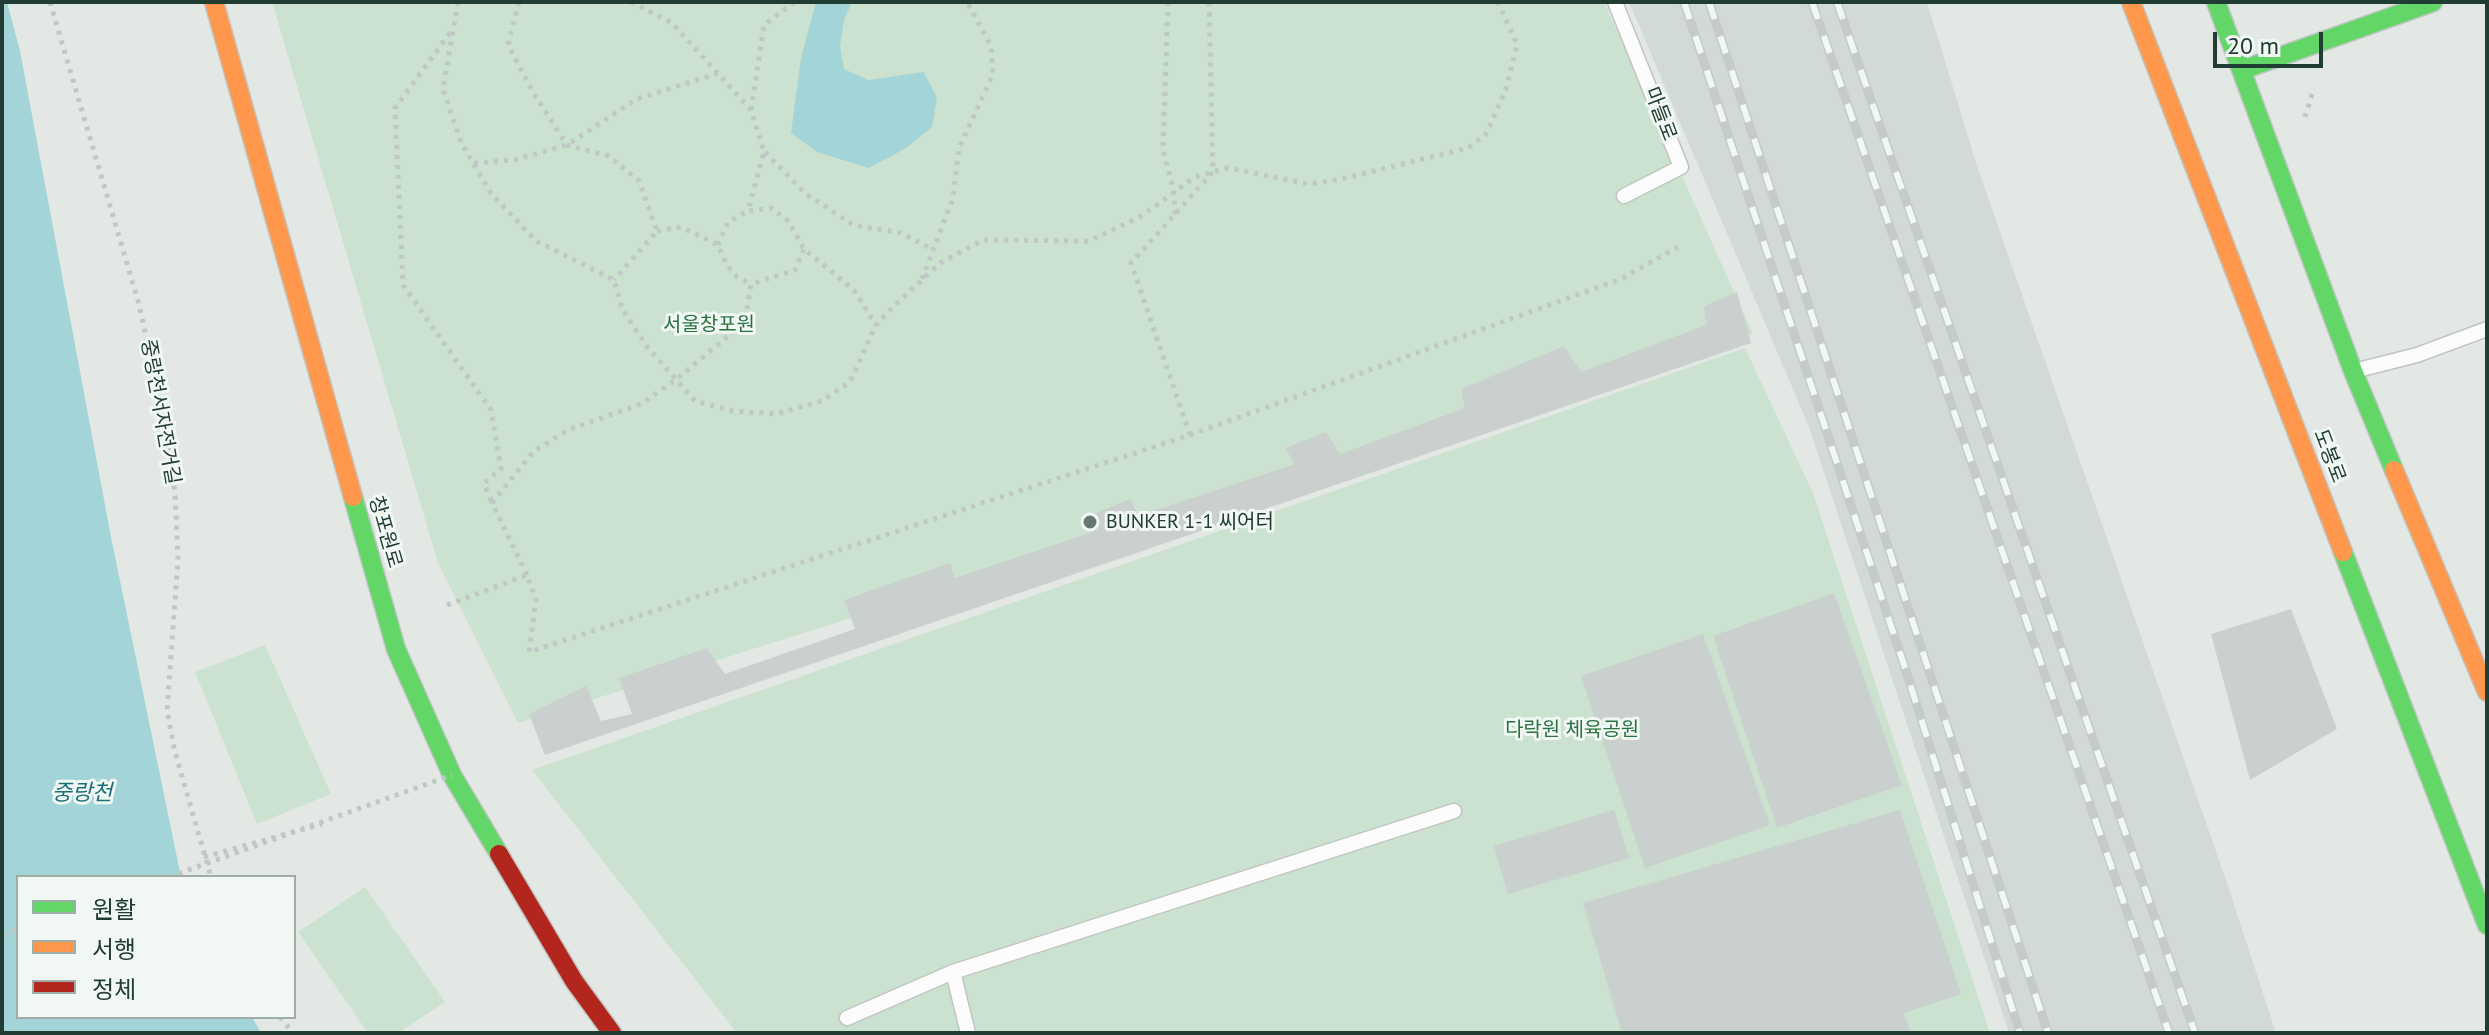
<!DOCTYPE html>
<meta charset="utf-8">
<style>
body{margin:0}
#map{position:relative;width:2489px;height:1035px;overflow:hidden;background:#e3e8e5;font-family:"PT Sans","Noto Sans KR",sans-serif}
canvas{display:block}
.frame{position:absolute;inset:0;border:4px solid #213c32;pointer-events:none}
.legend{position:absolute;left:16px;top:875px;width:280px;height:144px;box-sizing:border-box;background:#f1f8f4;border:2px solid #9eada6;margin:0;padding:10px 14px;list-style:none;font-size:24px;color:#213c32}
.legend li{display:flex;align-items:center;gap:16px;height:40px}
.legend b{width:40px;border:2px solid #9eada6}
.scale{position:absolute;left:2213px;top:32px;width:110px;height:36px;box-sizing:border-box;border:4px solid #213c32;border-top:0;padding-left:10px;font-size:24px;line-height:28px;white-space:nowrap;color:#213c32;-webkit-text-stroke:6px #f1f8f4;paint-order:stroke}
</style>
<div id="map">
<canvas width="2489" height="1035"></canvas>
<div class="frame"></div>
<ul class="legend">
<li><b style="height:10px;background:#63d668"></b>원활</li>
<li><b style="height:10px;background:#ff974d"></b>서행</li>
<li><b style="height:10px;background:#b3261e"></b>정체</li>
</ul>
<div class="scale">20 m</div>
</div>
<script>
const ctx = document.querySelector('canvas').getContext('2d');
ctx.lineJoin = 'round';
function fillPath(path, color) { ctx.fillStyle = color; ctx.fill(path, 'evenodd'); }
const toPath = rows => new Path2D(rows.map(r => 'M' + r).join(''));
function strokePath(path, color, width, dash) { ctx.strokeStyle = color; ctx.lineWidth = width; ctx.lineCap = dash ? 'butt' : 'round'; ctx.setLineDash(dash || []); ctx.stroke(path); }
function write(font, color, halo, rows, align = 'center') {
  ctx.font = font + ' "PT Sans","Noto Sans KR",sans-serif'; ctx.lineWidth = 6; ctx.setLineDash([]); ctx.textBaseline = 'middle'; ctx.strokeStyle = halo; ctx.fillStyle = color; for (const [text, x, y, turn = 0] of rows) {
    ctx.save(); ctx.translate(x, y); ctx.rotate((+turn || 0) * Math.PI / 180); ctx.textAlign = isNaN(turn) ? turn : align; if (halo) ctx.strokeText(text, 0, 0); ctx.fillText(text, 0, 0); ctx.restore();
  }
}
const built = toPath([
 [1629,2,1927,2,1976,163,2226,880,2276,1033,2009,1033,1809,427]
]);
const green = toPath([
 [272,2,1604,2,1753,334,518,723,438,563],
 [1745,348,1813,493,1990,1033,737,1033,532,770],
 [265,645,331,794,257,824,195,672],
 [365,887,445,1002,398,1033,368,1033,298,932]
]);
const water = toPath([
 [2,2,7,2,20,51,111,537,181,877,18,877,18,1017,252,1017,261,1033,4,1033,2,1029],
 [816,2,852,2,844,20,840,46,844,69,868,80,924,72,937,98,932,127,906,148,869,168,817,152,791,133,801,58]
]);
const building = toPath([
 [1737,292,1751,343,545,755,529,714,586,686,601,721,632,714,619,678,707,648,725,674,855,629,844,600,950,563,955,578,1090,533,1084,518,1130,499,1138,516,1295,464,1285,448,1326,432,1340,454,1465,408,1461,389,1564,346,1581,372,1706,325,1704,306],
 [1834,593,1902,785,1777,828,1713,636],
 [2291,609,2337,729,2250,780,2211,634],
 [1703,634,1770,825,1645,868,1581,676],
 [1614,810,1629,858,1508,894,1494,846],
 [1900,810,1961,994,1904,1013,1911,1033,1622,1033,1583,903]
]);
const path = toPath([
 [50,2,138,301,162,404,175,492,178,559,167,711,175,752,211,877],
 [458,2,443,89,461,142,490,192,536,241,614,280,622,309,648,348,695,401,733,411,776,414,822,401,850,382,876,325,893,307,940,263,983,240,1089,241,1140,217,1195,177,1228,168,1309,184,1337,180,1468,148,1486,134,1506,89,1517,44,1498,2],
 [519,2,508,45,534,94,567,145,609,156,639,181,657,231,614,280],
 [631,2,672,23,751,110,764,152,748,211,771,208,788,221,804,249,854,290,876,325],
 [1168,2,1163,149,1174,192,1175,216],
 [450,33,395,108,403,285,491,410,501,469,484,483,492,503],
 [751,110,764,25,794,2],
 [2305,117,2314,88],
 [765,152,806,194,853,225,901,233,932,249],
 [474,163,514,160,567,145,637,99,719,73],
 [657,231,681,227,718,245,726,264,737,277,751,284],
 [718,245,728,222,748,211],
 [922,279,953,198,959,148,993,74,991,46,967,2],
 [1190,435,1621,279,1678,247],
 [527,575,492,503,533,452,568,430,641,404,678,378,745,322,751,284,795,270,804,249],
 [447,605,527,575,536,600,529,652,1190,435,1131,263,1213,172,1209,2],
 [204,857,322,824],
 [2,935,18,929],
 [280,1017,293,1033]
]);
const lane = toPath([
 [1615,2,1681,167,1624,196],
 [2354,371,2417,355,2487,329],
 [953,972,968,1033],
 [847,1018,953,972,1454,811]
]);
const fast = toPath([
 [2216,2,2353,371,2394,470],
 [2242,70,2433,2],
 [353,497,396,649,452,775,499,854],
 [2343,552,2487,925]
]);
const slow = toPath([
 [214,2,353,497],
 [2131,2,2343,552],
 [2394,470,2487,692]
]);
const jam = toPath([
 [499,854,574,981,612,1033]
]);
const rail = toPath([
 [1684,2,1907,674,2020,1033],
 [1709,2,2048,1033],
 [1812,2,2169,1033],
 [1837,2,2195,1033]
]);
const pathBridge = toPath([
 [169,877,452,775]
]);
const markers = [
 [1090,522,8,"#657871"]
];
const streetNames = [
 ["마들로",1660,114,69],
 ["중랑천서자전거길",160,412,80],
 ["도봉로",2329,456,69],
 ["창포원로",385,532,74]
];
const parkNames = [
 ["서울창포원",709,325],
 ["다락원 체육공원",1572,730]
];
const poiNames = [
 ["BUNKER 1-1 씨어터",1106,522]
];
const waterNames = [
 ["중랑천",82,794]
];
fillPath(built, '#d1dad5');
fillPath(green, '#cce2d0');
fillPath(water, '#a3d4d7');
fillPath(building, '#cad0cd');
strokePath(lane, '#c0c5c2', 17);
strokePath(fast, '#bfc6c2', 21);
strokePath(slow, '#bfc6c2', 21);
strokePath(jam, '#bfc6c2', 21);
strokePath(path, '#c0c8c5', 5, [4, 6]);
strokePath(lane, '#fbfcfb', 14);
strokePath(fast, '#63d668', 18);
strokePath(slow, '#ff974d', 18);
strokePath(jam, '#b3261e', 18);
strokePath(rail, '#c6cac9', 9);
strokePath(rail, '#f1f8f4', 6, [18]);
strokePath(pathBridge, '#c0c8c5', 5, [4, 6]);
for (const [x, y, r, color] of markers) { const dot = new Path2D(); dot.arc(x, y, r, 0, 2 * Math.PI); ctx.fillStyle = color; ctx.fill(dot); strokePath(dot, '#f1f8f4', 3); }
write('20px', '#213c32', '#f1f8f4', streetNames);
write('20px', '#2b7240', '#f1f8f4', parkNames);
write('20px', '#213c32', '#f1f8f4', poiNames, 'left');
write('italic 22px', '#1b7177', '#f1f8f4', waterNames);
</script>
